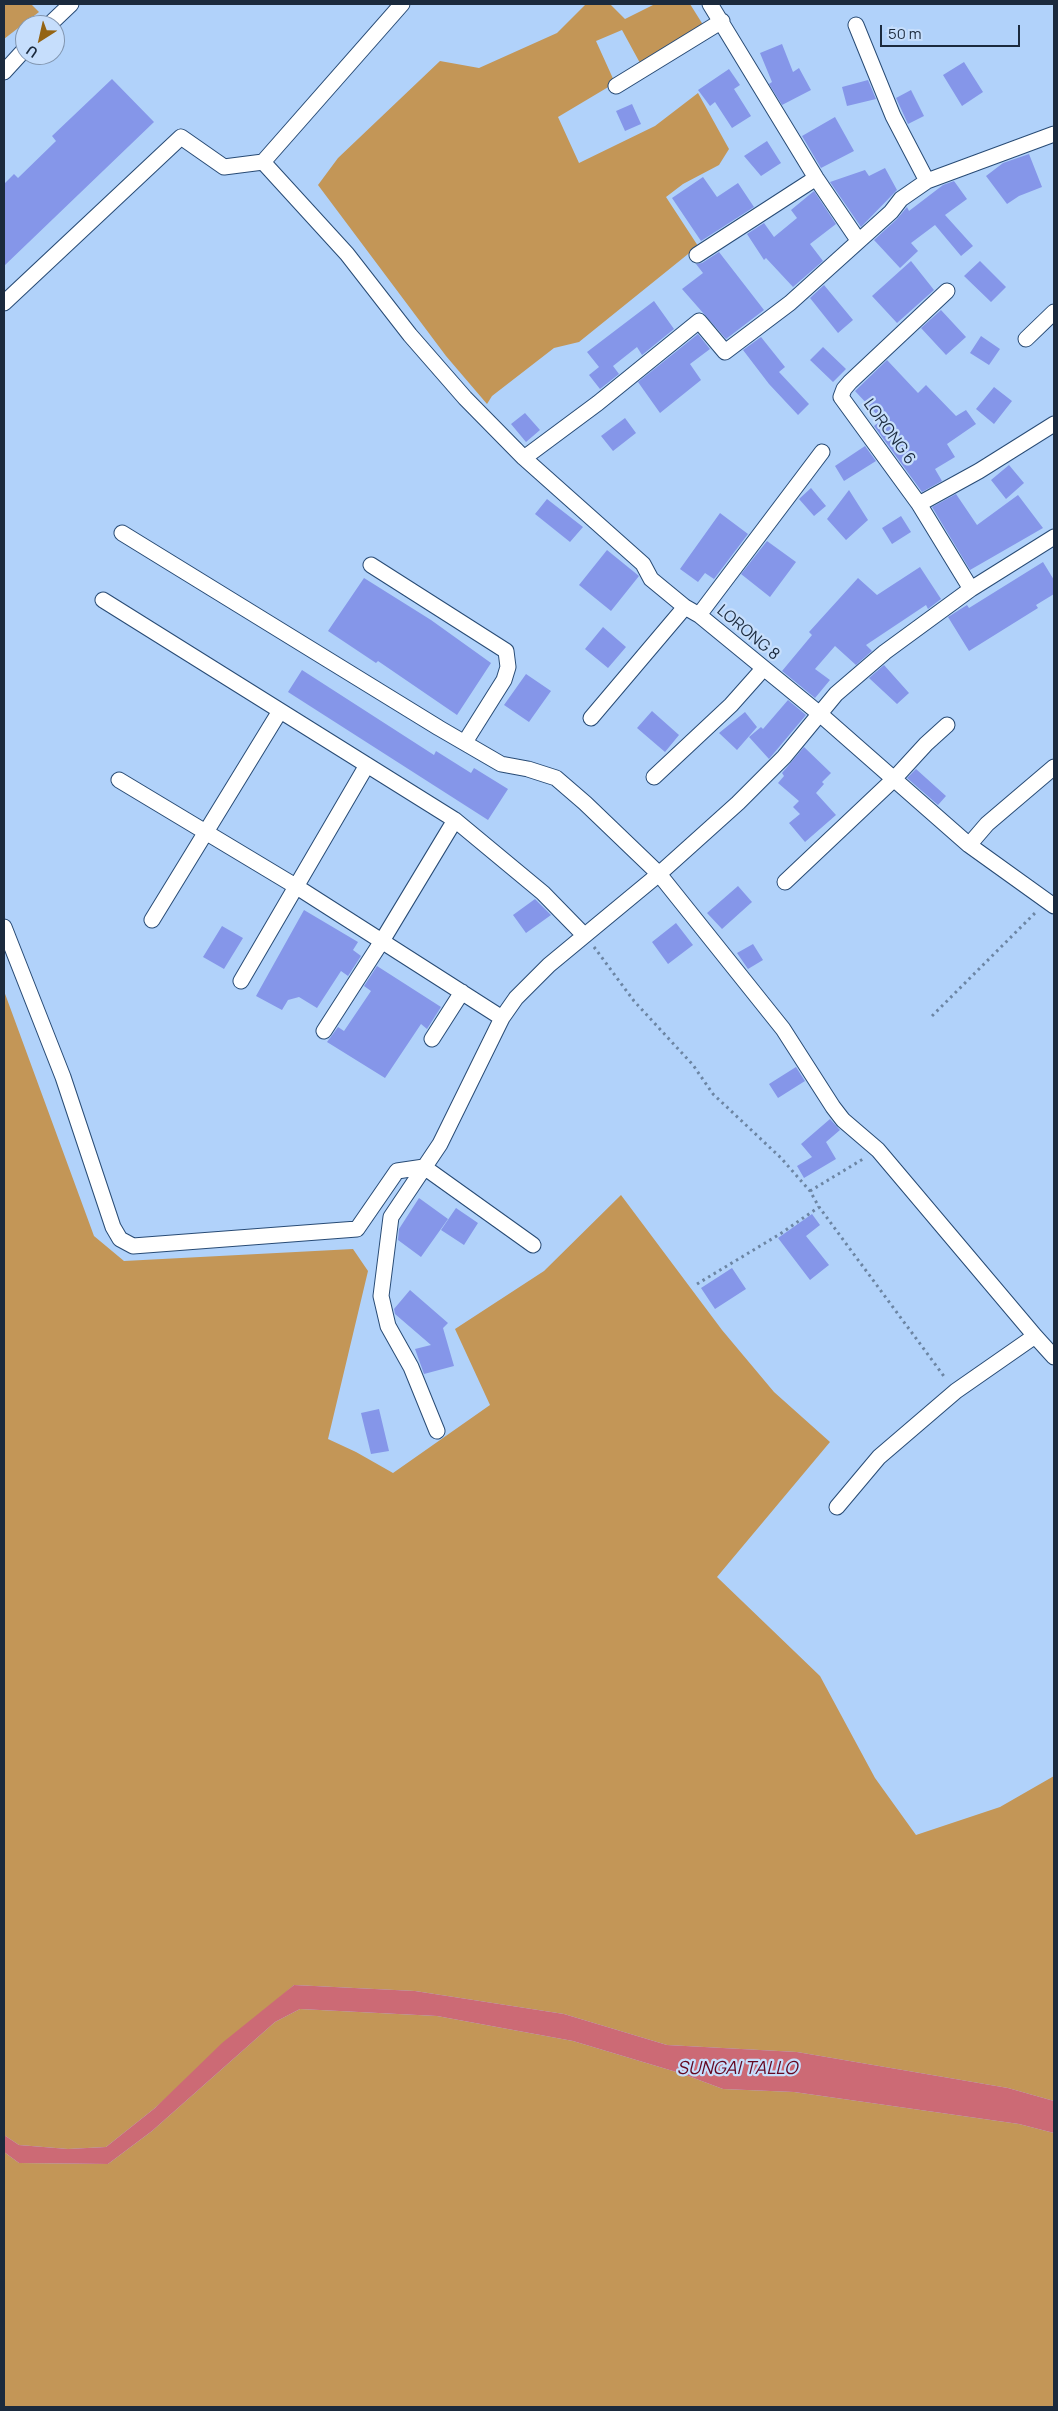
<!DOCTYPE html>
<style>
body{margin:0}
#map{position:relative;width:1058px;height:2411px;overflow:hidden;background:#b1d2fa;font-family:Manrope,sans-serif}
canvas{display:block}
.frame{position:absolute;inset:0;border:5px solid #1b2a3d;pointer-events:none}
.north{position:absolute;left:15px;top:15px;width:50px;height:50px;box-sizing:border-box;background:#c6defc;border:1px solid #8296b0;border-radius:50%;rotate:215deg;font-size:14px;font-weight:700;line-height:20px;text-align:center;color:#1b2a3d}
.north::after{content:'';display:block;margin:auto;width:18px;height:22px;background:#946414;clip-path:polygon(50% 0,100% 100%,50% 72%,0 100%)}
.scale{position:absolute;left:880px;top:25px;width:140px;height:22px;box-sizing:border-box;border:2px solid #1b2a3d;border-top:0;padding-left:6px;font-size:15px;line-height:18px;white-space:nowrap;color:#1b2a3d;-webkit-text-stroke:4px #c6defc;paint-order:stroke}
</style>
<div id="map">
<canvas width="1058" height="2411"></canvas>
<div class="frame"></div>
<div class="north">U</div>
<div class="scale">50 m</div>
</div>
<script>
const ctx = document.querySelector('canvas').getContext('2d');
ctx.lineJoin = 'round';
function fillPath(path, color) { ctx.fillStyle = color; ctx.fill(path, 'evenodd'); }
const toPath = rows => new Path2D(rows.map(r => 'M' + r).join(''));
function strokePath(path, color, width, dash) { ctx.strokeStyle = color; ctx.lineWidth = width; ctx.lineCap = dash ? 'butt' : 'round'; ctx.setLineDash(dash || []); ctx.stroke(path); }
function write(font, color, halo, rows, align = 'center') {
  ctx.font = font + ' Manrope,sans-serif'; ctx.lineWidth = 4.5; ctx.setLineDash([]); ctx.textBaseline = 'middle'; ctx.strokeStyle = halo; ctx.fillStyle = color; for (const [text, x, y, turn = 0] of rows) {
    ctx.save(); ctx.translate(x, y); ctx.rotate((+turn || 0) * Math.PI / 180); ctx.textAlign = isNaN(turn) ? turn : align; if (halo) ctx.strokeText(text, 0, 0); ctx.fillText(text, 0, 0); ctx.restore();
  }
}
const green = toPath([
 [4,4,31,4,39,12,4,39],
 [586,4,610,4,625,19,655,4,690,4,705,28,640,63,622,30,596,41,615,83,558,117,579,163,655,126,698,93,729,149,719,165,683,184,666,197,698,246,579,342,554,348,492,396,487,404,446,356,318,185,338,158,440,61,479,68,557,33],
 [4,991,94,1236,124,1261,353,1249,368,1271,328,1439,356,1452,393,1473,490,1405,455,1329,544,1271,621,1195,722,1330,774,1392,830,1442,717,1577,820,1676,875,1778,916,1835,1000,1807,1054,1776,1054,2101,1008,2088,797,2052,667,2045,564,2014,415,1991,294,1985,155,2108,106,2147,68,2149,19,2145,4,2135],
 [300,2009,437,2016,573,2041,683,2074,723,2089,794,2092,1019,2124,1054,2133,1054,2407,4,2407,4,2152,19,2163,108,2164,152,2131,275,2022]
]);
const water = toPath([
 [294,1985,415,1991,564,2014,667,2045,797,2052,1008,2088,1054,2101,1054,2133,1019,2124,794,2092,723,2089,683,2074,573,2041,437,2016,300,2009,275,2022,152,2131,108,2164,19,2163,4,2152,4,2135,19,2145,68,2149,106,2147,155,2108,222,2043]
]);
const building = toPath([
 [782,44,793,72,799,68,811,90,782,105,769,84,772,82,760,53],
 [964,62,983,92,962,106,943,75],
 [729,69,740,85,734,89,751,116,732,128,715,102,710,106,698,90],
 [112,79,154,122,4,266,4,184,14,174,18,178,56,141,52,136],
 [868,80,876,99,847,106,842,87],
 [911,90,924,116,908,124,896,98],
 [632,104,641,124,625,131,616,111],
 [835,117,854,151,821,168,802,136],
 [767,141,781,163,761,176,744,156],
 [1029,154,1042,187,1019,196,1007,204,986,176,1003,163],
 [885,168,897,190,861,227,830,182,865,170,869,176],
 [703,177,717,197,738,183,754,207,701,241,672,198],
 [954,181,967,199,945,215,973,246,961,256,935,225,911,243,918,251,900,268,874,240,897,219,907,207,909,211,943,185],
 [814,191,836,224,810,244,823,261,793,287,766,258,764,260,747,234,764,223,774,237,797,218,791,210],
 [719,252,764,310,726,339,682,289,703,273,696,264,702,263],
 [911,261,934,290,897,323,872,296],
 [980,261,1006,287,991,302,964,276],
 [824,285,853,320,838,333,810,298],
 [654,301,674,329,642,355,637,347,613,366,619,374,600,389,589,375,599,367,587,352],
 [941,310,966,337,946,355,921,328],
 [698,334,710,349,690,364,701,380,660,413,638,382],
 [981,336,1000,349,989,365,970,353],
 [761,337,785,367,779,372,809,404,798,415,769,384,743,350],
 [823,347,846,369,833,382,810,360],
 [887,360,918,393,926,385,956,416,966,410,976,424,947,444,955,457,935,469,942,481,922,492,874,426,882,420,855,391],
 [994,387,1012,401,994,424,976,409],
 [525,413,540,430,526,442,511,424],
 [625,418,636,433,613,451,601,436],
 [865,446,876,461,844,481,835,466],
 [1009,465,1024,483,1006,499,991,480],
 [811,488,826,506,814,516,799,499],
 [849,490,868,520,846,540,827,519],
 [956,494,977,525,1018,495,1043,528,970,570,932,507],
 [547,499,583,527,570,542,535,514],
 [720,513,748,534,714,579,705,573,698,582,680,569],
 [901,516,911,532,892,544,882,528],
 [767,541,796,562,770,597,741,574],
 [607,550,639,576,611,611,579,585],
 [1043,562,1054,580,1054,594,1036,605,1038,608,969,651,948,617,967,605,969,608],
 [920,567,941,599,928,609,926,605,866,645,872,651,856,665,835,646,815,669,830,680,815,698,782,671,812,635,809,632,858,578,877,595],
 [364,578,431,620,491,663,457,715,378,661,376,663,328,631],
 [603,627,626,647,608,668,585,649],
 [884,665,909,693,897,704,869,678],
 [302,670,434,755,436,751,471,773,474,768,508,789,488,820,288,692],
 [526,674,551,691,529,722,504,705],
 [788,700,806,715,769,759,749,737,761,727,763,729],
 [652,711,679,735,665,752,637,728],
 [745,712,757,727,737,750,719,733],
 [804,747,831,773,822,782,824,784,816,793,836,815,805,842,789,823,800,814,793,807,799,801,778,783,784,776,782,773],
 [916,769,946,796,938,805,907,778],
 [738,886,752,902,722,929,707,913],
 [535,899,551,915,526,933,513,915],
 [304,910,358,942,353,950,361,956,348,976,341,971,317,1008,299,997,288,1000,282,1010,256,996],
 [676,923,693,945,668,964,652,942],
 [222,926,243,938,224,969,203,957],
 [753,944,763,960,748,969,737,953],
 [377,966,441,1007,427,1029,421,1024,385,1078,327,1042,338,1027,344,1031,371,991,364,986],
 [796,1067,805,1081,778,1098,769,1084],
 [830,1119,840,1130,826,1142,836,1159,804,1178,797,1166,812,1157,801,1144],
 [419,1198,448,1219,421,1257,398,1240,399,1229],
 [456,1208,478,1223,464,1245,441,1230],
 [812,1214,820,1225,806,1236,829,1265,810,1280,778,1238],
 [732,1268,746,1289,715,1309,701,1288],
 [410,1290,448,1323,443,1328,454,1366,424,1374,415,1349,431,1345,395,1314,394,1309],
 [379,1409,389,1451,371,1454,361,1413]
]);
const path = toPath([
 [594,947,634,1001,693,1065,713,1094,781,1158,810,1191,819,1207,946,1379],
 [932,1016,1036,912],
 [810,1191,863,1159],
 [697,1284,780,1234,819,1207]
]);
const street = toPath([
 [710,4,816,178,858,240],
 [49,25,71,4],
 [856,25,893,116,927,181],
 [4,72,25,49],
 [616,86,722,21],
 [263,162,347,254,410,335,465,398,524,458,643,564,651,579,685,607,699,615,821,715,969,845,1054,906],
 [697,255,816,178],
 [947,291,850,382,844,389,841,397,919,504,971,589],
 [4,303,181,137,224,167,263,162,402,4],
 [1026,339,1054,312],
 [524,458,598,403,699,321,725,352,790,303,891,212,901,199,927,181,1054,134],
 [919,504,979,471,1054,424],
 [122,533,439,728,501,764,528,769,556,778,585,803,659,874,783,1029,833,1107,843,1120,878,1150,1035,1336,956,1391,879,1457,837,1507],
 [371,565,506,651,508,667,504,680,465,742],
 [103,600,455,820,543,893,584,935],
 [699,615,822,452],
 [591,718,685,607],
 [654,777,731,705,763,669],
 [119,780,297,887,502,1018],
 [969,845,987,824,1054,767],
 [785,882,893,780,926,744,947,725],
 [152,920,280,711],
 [4,927,63,1077,113,1227,120,1239,133,1246,357,1229,397,1171,424,1167,533,1245],
 [241,981,367,765],
 [324,1031,382,941,455,820],
 [432,1039,462,992],
 [1035,1336,1054,1357],
 [437,1431,411,1367,388,1326,381,1296,391,1217,440,1144,502,1018,516,998,549,965,659,874,738,803,784,757,836,694,885,652,971,589,1054,537]
]);
const streetNames = [
 ["LORONG 6",889,432,54],
 ["LORONG 8",748,633,40]
];
const waterNames = [
 ["SUNGAI TALLO",737,2069]
];
fillPath(green, '#c39657');
fillPath(water, '#cc6a75');
fillPath(building, '#8596e9');
strokePath(street, '#284b75', 17);
strokePath(path, '#6c85a3', 3, [2.5, 4]);
strokePath(street, '#fff', 15);
write('16px', '#1b2a3d', '#c6defc', streetNames);
write('italic 18px', '#640720', '#c6defc', waterNames);
</script>
